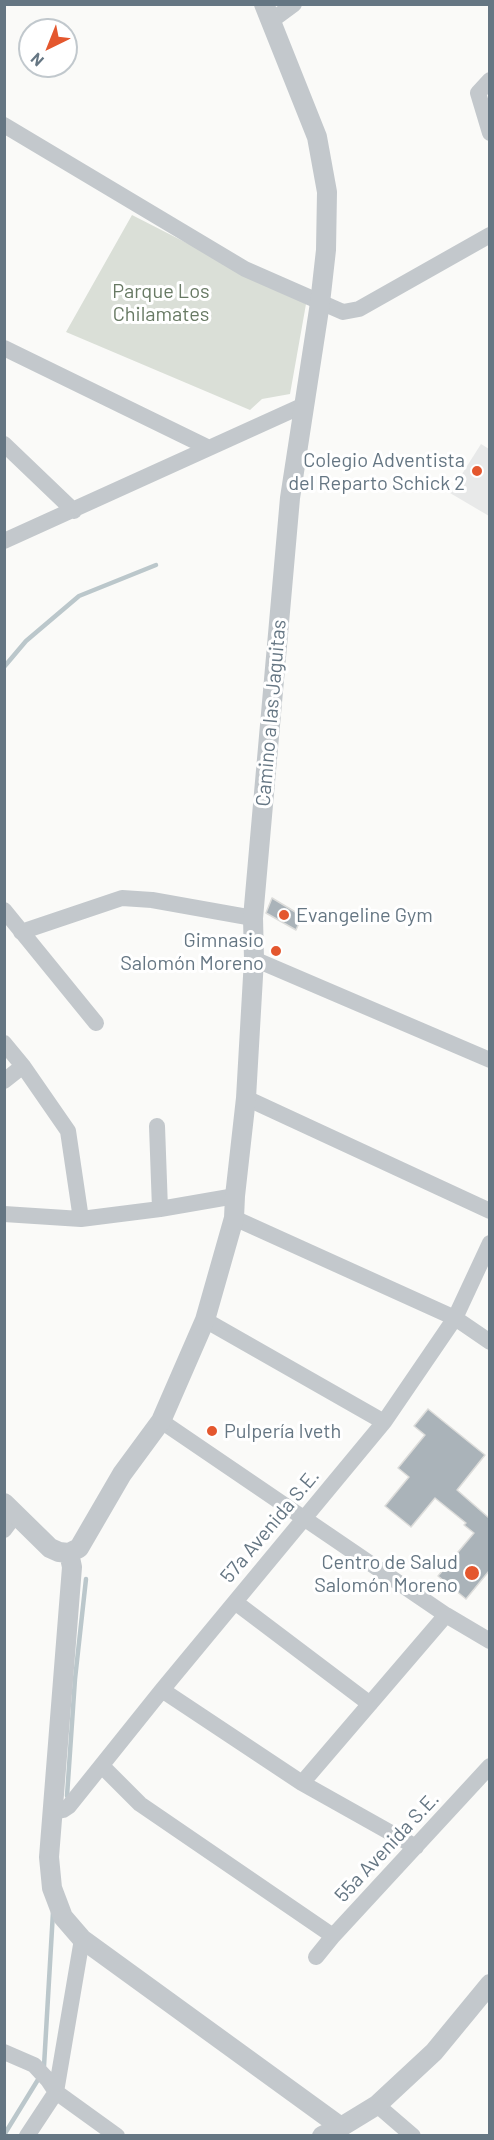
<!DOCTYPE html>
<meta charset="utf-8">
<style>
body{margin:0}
#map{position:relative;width:494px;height:2140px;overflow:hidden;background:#fafaf8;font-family:Barlow,sans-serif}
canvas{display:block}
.frame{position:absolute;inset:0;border:6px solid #657683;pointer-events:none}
.north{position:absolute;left:18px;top:18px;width:60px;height:60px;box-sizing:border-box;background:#fff;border:2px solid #c1c8cd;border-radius:50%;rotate:223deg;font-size:16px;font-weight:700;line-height:24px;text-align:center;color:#657683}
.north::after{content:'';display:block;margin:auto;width:21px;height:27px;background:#e4572e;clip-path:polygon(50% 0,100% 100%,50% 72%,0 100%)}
</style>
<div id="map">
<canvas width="494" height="2140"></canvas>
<div class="frame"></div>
<div class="north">N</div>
</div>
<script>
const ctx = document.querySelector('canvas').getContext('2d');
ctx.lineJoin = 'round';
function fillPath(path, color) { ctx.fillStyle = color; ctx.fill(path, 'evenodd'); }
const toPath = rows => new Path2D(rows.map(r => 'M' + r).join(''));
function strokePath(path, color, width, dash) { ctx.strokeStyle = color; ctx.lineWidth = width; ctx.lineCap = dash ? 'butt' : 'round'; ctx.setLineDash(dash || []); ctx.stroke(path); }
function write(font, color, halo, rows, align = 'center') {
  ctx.font = font + ' Barlow,sans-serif'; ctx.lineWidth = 6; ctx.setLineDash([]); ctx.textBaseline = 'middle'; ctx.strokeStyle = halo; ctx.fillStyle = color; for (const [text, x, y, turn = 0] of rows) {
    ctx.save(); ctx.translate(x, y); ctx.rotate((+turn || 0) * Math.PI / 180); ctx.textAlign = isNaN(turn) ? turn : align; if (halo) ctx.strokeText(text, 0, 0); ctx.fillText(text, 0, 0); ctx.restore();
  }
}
const built = toPath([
 [481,444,489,449,489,516,450,493]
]);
const green = toPath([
 [132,215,306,304,290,394,262,399,250,410,66,332]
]);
const stream = toPath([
 [4,667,26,641,79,596,156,565],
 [67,1796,75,1679,86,1579],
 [44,2066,53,1912],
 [4,2135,39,2078]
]);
const building = toPath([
 [272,898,302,916,296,930,266,913,272,898],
 [428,1409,485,1455,457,1490,489,1518,489,1571,466,1599,438,1576,474,1533,464,1525,466,1523,435,1498,411,1527,385,1506,409,1477,398,1468,425,1435,414,1426,428,1409]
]);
const minor = toPath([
 [271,21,294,4],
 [490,80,478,93,490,133],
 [4,125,245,269,343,312,359,309,490,235],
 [4,348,209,448],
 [4,444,74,511],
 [4,541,304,405],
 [4,910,96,1023],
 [21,932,122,898,152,900,253,918],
 [254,959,490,1060],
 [4,1043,23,1066,68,1131,81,1219],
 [4,1081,23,1066],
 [246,1098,490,1211],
 [157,1126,160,1209],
 [4,1214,81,1219,160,1209,235,1196],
 [234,1218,455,1318,490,1342],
 [205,1320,384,1422],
 [161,1421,446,1615,490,1641],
 [4,1530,16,1514],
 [235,1602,370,1704],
 [162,1690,302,1783,416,1847],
 [102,1766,140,1804,333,1936],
 [302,1783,446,1615],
 [53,1812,63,1810,69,1806,162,1690,384,1422,455,1318,490,1243],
 [316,1957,333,1936,490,1766],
 [4,2052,34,2065,48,2080,56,2092,117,2136],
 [377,2105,413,2136],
 [27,2136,56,2092,82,1939]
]);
const tertiary = toPath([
 [4,1503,50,1548,59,1552,69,1553,79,1548,122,1474,161,1421,205,1320,234,1218,235,1196,246,1098,254,959,253,918,290,498,320,303,326,250,327,192,317,137,264,4],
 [69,1553,72,1567,49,1857,52,1888,63,1917,82,1939,341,2127],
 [322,2136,341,2127,377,2105,434,2052,490,1984]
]);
const markers = [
 [477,471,6,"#e4572e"],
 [284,915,6,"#e4572e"],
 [276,951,6,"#e4572e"],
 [212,1431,6,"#e4572e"],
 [472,1573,8,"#e4572e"]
];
const parkNames = [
 ["Parque Los",161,291],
 ["Chilamates",161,314]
];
const poiNames = [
 ["Colegio Adventista",465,460],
 ["del Reparto Schick 2",465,483],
 ["Evangeline Gym",296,915,"left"],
 ["Gimnasio",264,940],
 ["Salomón Moreno",264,963],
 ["Pulpería Iveth",224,1431,"left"],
 ["Centro de Salud",458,1562],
 ["Salomón Moreno",458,1585]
];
const streetNames = [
 ["Camino a las Jaguitas",271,713,-85],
 ["57a Avenida S.E.",270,1526,-50],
 ["55a Avenida S.E.",387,1847,-47]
];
fillPath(built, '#e8e9e9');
fillPath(green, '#dadfd7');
strokePath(stream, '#bbc7cb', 4.5);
fillPath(building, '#aab3b9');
strokePath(building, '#dcdcda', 1.5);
strokePath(minor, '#c3c8cc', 16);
strokePath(tertiary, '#c3c8cc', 20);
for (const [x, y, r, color] of markers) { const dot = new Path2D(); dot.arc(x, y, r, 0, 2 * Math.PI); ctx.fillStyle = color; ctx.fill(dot); strokePath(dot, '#fff', 2); }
write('20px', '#687a64', '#fff', parkNames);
write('20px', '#657683', '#fff', poiNames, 'right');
write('20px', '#657683', '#fff', streetNames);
</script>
